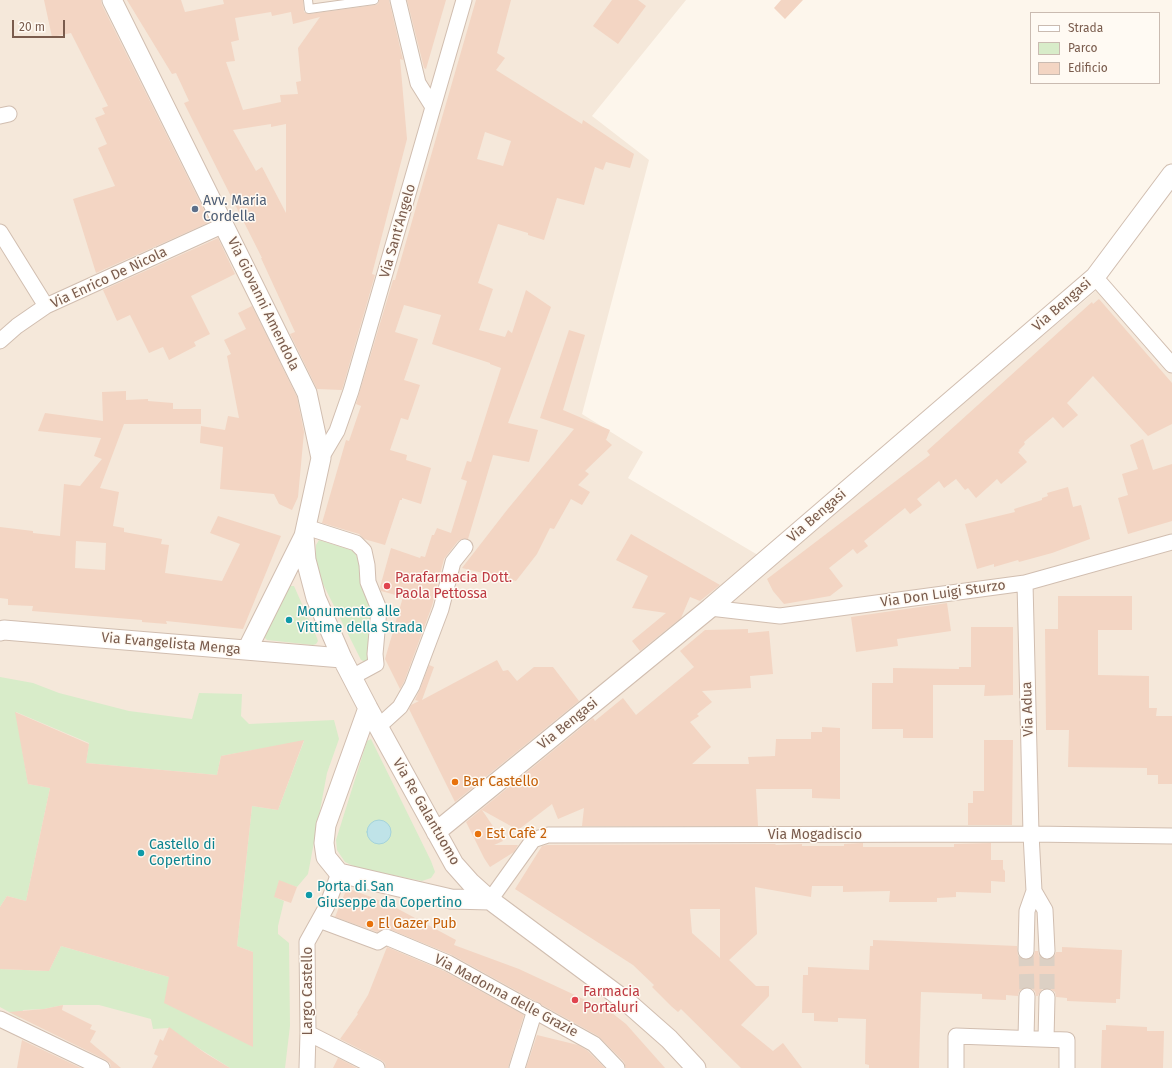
<!DOCTYPE html>
<html>
<head>
<meta charset="utf-8">
<style>
  body { margin:0 }
  #map { position:relative; width:1172px; height:1068px; overflow:hidden; background:#fdf6ec; font-family:"Fira Sans",sans-serif }
  canvas { display:block }
  .legend { position:absolute; left:1030px; top:12px; width:130px; height:72px; box-sizing:border-box; background:#fffaf3; border:1px solid #cabbb1; margin:0; padding:5px 7px; list-style:none; font-size:12px; color:#7a5c4d }
  .legend li { display:flex; align-items:center; gap:8px; height:20px }
  .legend b { width:20px; border:1px solid #cabbb1 }
  .scale { position:absolute; left:12px; top:20px; width:53px; height:18px; box-sizing:border-box; border:2px solid #7a5c4d; border-top:0; padding-left:5px; font-size:12px; line-height:14px; white-space:nowrap; color:#7a5c4d; -webkit-text-stroke:3px #fffaf3; paint-order:stroke }
</style>
</head>
<body>
<div id="map">
<canvas width="1172" height="1068"></canvas>
<ul class="legend">
<li><b style="height:5px;background:#fff"></b>Strada</li>
<li><b style="height:11px;background:#d8ecc9"></b>Parco</li>
<li><b style="height:11px;background:#f3d5c3"></b>Edificio</li>
</ul>
<div class="scale">20 m</div>
</div>
<script>
const context = document.querySelector('canvas').getContext('2d');
context.lineJoin = 'round';
function paint(path, color) { context.fillStyle = color; context.fill(path, 'evenodd'); }
const poly = rows => new Path2D(rows.map(r => 'M' + r).join(''));
function trace(path, color, width, dash) { context.strokeStyle = color; context.lineWidth = width; context.lineCap = dash ? 'butt' : 'round'; context.setLineDash(dash || []); context.stroke(path); }
function drawText(font, color, halo, rows, align = 'center') {
  context.font = font + ' "Fira Sans",sans-serif'; context.lineWidth = 3; context.setLineDash([]); context.textBaseline = 'middle'; context.strokeStyle = halo; context.fillStyle = color; for (const [text, x, y, turn = 0] of rows) {
    context.save(); context.translate(x, y); context.rotate((+turn || 0) * Math.PI / 180); context.textAlign = isNaN(turn) ? turn : align; if (halo) context.strokeText(text, 0, 0); context.fillText(text, 0, 0); context.restore();
  }
}
paint(poly([
  [0,0,686,0,592,116,649,160,582,414,643,452,628,478,773,564,1098,289,1172,374,1172,1068,0,1068]
]), '#f5e8da');
paint(poly([
  [319,540,354,551,357,557,372,615,375,654,366,662,361,660,319,576,316,567,316,545],
  [287,586,294,586,317,638,318,641,316,644,313,645,267,640,265,638,265,634],
  [0,677,33,683,59,693,129,711,192,719,199,693,242,694,241,716,249,724,334,720,339,739,327,773,308,874,297,887,279,881,275,897,284,901,278,926,278,934,289,943,290,1026,285,1068,230,1068,181,1037,169,1028,153,1029,151,1019,99,1005,63,1005,44,1009,23,1010,20,1018,0,1007,0,969,49,971,61,946,169,977,253,1046,253,952,237,946,252,806,278,810,304,741,221,756,217,775,86,763,89,743,16,712,28,784,50,788,26,901,7,896,0,907],
  [371,739,431,861,435,872,431,878,422,881,358,868,345,862,337,850,336,840,367,741]
]), '#d8ecc9');
const water = poly([
  '367 832a12 12 0 1 1 24 0a12 12 0 1 1-24 0Z'
]);
paint(water, '#bfe3e8');
trace(water, '#a5d3da', 1);
paint(poly([
  [44,0,101,0,102,5,210,222,96,273,73,199,115,186,98,148,107,144,95,118,105,114,102,108,108,106,71,33,52,37],
  [127,0,181,0,185,12,224,4,223,0,303,0,304,12,309,14,375,5,378,4,379,0,389,0,403,60,400,59,407,139,372,274,375,275,342,390,317,389,290,334,295,332,261,258,262,258,184,103,189,101,176,73,172,74],
  [271,12,272,16,291,12,293,24,320,17,298,48,301,81,296,82,298,94,280,95,281,102,243,110,226,62,235,61,231,42,239,40,235,18],
  [271,124,271,127,286,124,286,213,262,167,256,171,233,130],
  [407,0,446,0,426,69,424,68],
  [476,0,511,0,497,53,505,58,496,70,582,124,583,120,634,154,630,168,606,162,603,170,595,167,584,205,557,198,544,240,528,235,528,233,498,224,478,283,493,289,479,330,505,337,508,330,512,333,526,290,551,307,508,423,538,430,529,462,493,455,468,539,462,539,458,541,444,559,432,606,404,682,400,689,385,659,403,597,381,591,380,587,391,548,420,558,421,556,425,557,432,535,434,535,437,528,451,533,467,481,461,479,467,461,471,462,501,368,490,364,490,363,432,344,441,315,404,305,395,332,418,339,404,380,420,385,408,420,401,418,390,450,407,455,406,460,431,468,421,504,402,498,402,500,400,500,385,545,364,539,359,534,322,523,346,440,349,441,361,406,356,404,393,280,395,280],
  [485,132,511,141,503,166,477,159],
  [612,0,638,0,646,6,618,44,593,26],
  [781,0,803,0,785,19,774,8],
  [218,238,235,274,191,296,210,334,194,342,196,346,169,360,163,347,149,353,130,315,117,321,103,290],
  [1099,299,1172,383,1172,424,1148,436,1093,376,1067,403,1078,415,1063,428,1053,417,1024,442,1025,444,1019,450,1020,451,1018,452,1027,462,1001,484,997,479,976,498,968,488,965,490,956,479,944,488,939,481,917,499,922,505,910,514,905,508,864,541,868,546,857,554,853,549,829,568,843,586,830,596,784,604,773,591,767,579,930,455,927,451,1092,302,1093,304],
  [252,306,297,397,304,432,298,497,292,510,279,504,274,494,220,489,223,447,200,443,201,426,225,430,228,416,239,418,227,356,231,354,224,340,246,329,238,313],
  [569,330,585,335,563,410,610,430,606,440,605,439,612,445,585,471,589,474,578,485,590,492,582,505,571,499,554,529,550,528,537,554,516,581,462,568,507,510,574,429,540,418],
  [126,391,126,400,148,399,148,401,173,403,173,409,201,409,201,424,124,424,100,488,119,492,113,526,124,528,124,532,162,539,161,544,169,545,165,573,222,581,240,544,210,533,218,516,281,536,243,629,166,621,167,624,142,622,142,620,32,611,33,606,8,605,8,599,0,598,0,527,33,531,33,533,60,536,64,484,80,486,102,459,94,456,101,438,38,431,45,413,103,421,102,392],
  [76,541,106,543,105,570,75,568],
  [1143,439,1153,470,1172,464,1172,521,1128,534,1118,498,1128,495,1122,474,1138,469,1130,445],
  [1068,487,1073,507,1081,505,1090,539,1052,553,1019,562,1018,560,994,567,994,564,977,569,965,524,1015,512,1014,509,1042,500,1042,498,1048,496,1047,493],
  [631,534,720,585,700,601,690,597,681,618,640,651,632,641,666,613,632,608,648,576,616,560],
  [1058,596,1132,596,1132,630,1098,630,1098,675,1149,676,1149,708,1157,708,1156,716,1172,716,1172,784,1158,784,1158,775,1147,775,1147,768,1068,767,1069,730,1046,730,1045,629,1058,629],
  [947,603,951,631,897,639,898,646,856,652,851,617],
  [971,627,1013,627,1013,695,984,696,985,685,933,685,933,738,903,738,903,729,872,729,872,683,893,683,893,668,959,669,959,667,971,667],
  [748,629,748,633,769,631,773,674,750,676,751,688,702,691,712,702,697,714,699,716,690,722,711,747,692,764,749,764,748,757,775,756,776,739,811,739,811,732,822,732,822,727,840,728,840,799,812,798,812,789,756,789,758,826,582,826,584,808,558,819,552,804,518,830,482,810,503,841,494,845,518,845,514,852,490,867,484,858,466,822,593,718,595,721,623,698,636,715,694,667,680,651,705,630],
  [497,660,503,671,508,670,517,681,534,667,553,667,579,701,455,802,409,709,411,705,419,701,415,700,420,689,429,665,434,667,422,700],
  [15,712,89,744,86,763,217,775,221,756,304,740,278,810,252,806,237,946,253,952,253,1047,164,1003,169,977,61,946,49,971,0,969,0,907,7,896,26,901,50,788,28,784],
  [984,740,1013,740,1012,825,968,825,968,803,973,803,973,791,984,791],
  [863,843,863,847,954,847,954,844,991,843,991,860,1003,860,1003,869,1005,871,1005,882,991,881,991,893,956,892,956,897,937,898,937,902,889,902,890,891,843,892,843,886,812,886,811,897,755,887,757,934,729,960,756,986,769,986,769,996,741,1025,773,1051,783,1043,802,1068,741,1068,681,1009,678,1012,671,1006,652,987,654,985,633,965,515,889,542,846,547,845,775,844,776,845,802,844,802,846,844,846,844,844],
  [690,909,720,909,720,958,692,933],
  [279,880,297,887,291,903,274,897],
  [347,888,387,903,456,940,454,945,519,969,577,996,612,1013,626,1024,665,1068,626,1068,624,1062,598,1036,452,955,389,929,385,928,377,932,335,917],
  [873,940,1017,946,1018,956,1022,959,1025,960,1031,959,1034,955,1035,951,1038,951,1039,956,1043,959,1047,960,1052,959,1055,955,1056,952,1062,952,1062,947,1122,950,1120,999,1116,999,1116,1003,1067,1001,1067,998,1056,997,1055,992,1052,990,1048,988,1042,989,1040,992,1038,996,1036,996,1035,991,1032,989,1028,987,1022,988,1019,992,1018,996,1006,995,1006,1000,982,999,982,994,921,992,919,1068,869,1068,869,1065,865,1064,866,1019,838,1018,838,1022,814,1021,814,1013,802,1013,803,975,808,975,808,967,869,970,870,946,873,946],
  [387,947,444,971,524,1015,508,1068,386,1068,385,1063,381,1060,340,1039,358,1014,357,1013,368,995],
  [63,1005,62,1010,92,1025,90,1029,96,1031,90,1042,121,1068,111,1068,110,1063,106,1060,9,1012,44,1009],
  [1106,1025,1147,1027,1147,1031,1164,1031,1163,1068,1101,1068,1102,1030,1106,1030],
  [169,1027,205,1053,230,1068,152,1068,158,1056,154,1054,160,1039,163,1041],
  [537,1035,578,1045,588,1051,605,1068,526,1068],
  [22,1040,81,1068,17,1068],
  [338,1058,357,1068,333,1068]
]), '#f3d5c3');
trace(poly([
  [1026,951,1027,996],
  [1047,951,1047,997]
]), '#dcd0c4', 15, [15, 8]);
const service = poly([
  [308,0,309,9,374,0]
]);
const minor = poly([
  [398,0,418,83,433,107],
  [0,116,9,114],
  [0,232,46,306],
  [1095,277,1172,365],
  [0,341,17,326,46,306,224,225],
  [321,458,337,431,351,391,464,0],
  [306,527,356,543,364,551,367,565,368,582,379,609,375,654,376,664,352,677],
  [1025,583,1031,834,1034,891,1027,911,1026,951],
  [710,608,780,616,1025,583,1172,542],
  [378,727,400,707,412,686,441,609,453,562,465,547],
  [1034,891,1045,910,1047,951],
  [490,900,533,840,548,835,1031,834,1172,836],
  [319,920,378,942,386,937,448,963,594,1044,617,1068],
  [0,1019,102,1068],
  [308,1033,377,1068],
  [1026,1038,1027,996],
  [1046,1039,1047,997],
  [307,1068,308,1033,307,942,327,906,339,873],
  [517,1068,535,1010],
  [956,1068,956,1036,1067,1040,1067,1068]
]);
const tertiary = poly([
  [112,0,307,393,321,458,304,536,247,650],
  [304,536,306,560,316,598,342,658,368,708,454,864,470,882,490,900,627,1002,669,1039,696,1068],
  [0,631,4,630,342,658],
  [368,708,326,825,324,843,326,857,339,873,451,899,490,900],
  [436,832,710,608,1095,277,1172,174]
]);
trace(service, '#d1beb0', 10);
trace(minor, '#d1beb0', 17);
trace(tertiary, '#d1beb0', 21);
trace(service, '#fff', 8);
trace(minor, '#fff', 15);
trace(tertiary, '#fff', 19);
for (const [x, y, r, color] of [
  [195,209,4,"#5c6f8a"],
  [387,586,4,"#e0444e"],
  [289,620,4,"#0f9aa8"],
  [455,782,4,"#e8710a"],
  [478,834,4,"#e8710a"],
  [141,853,4,"#0f9aa8"],
  [309,895,4,"#0f9aa8"],
  [370,924,4,"#e8710a"],
  [575,1000,4,"#e0444e"]
]) { const dot = new Path2D(); dot.arc(x, y, r, 0, 2 * Math.PI); context.fillStyle = color; context.fill(dot); trace(dot, '#fffaf3', 1.5); }
drawText('14px', '#4e5e75', '#fffaf3', [
  ["Avv. Maria",203,201],
  ["Cordella",203,217]
], 'left');
drawText('14px', '#7a5c4d', '#fffaf3', [
  ["Via Sant'Angelo",398,231,-74],
  ["Via Enrico De Nicola",109,278,-25],
  ["Via Giovanni Amendola",263,304,64],
  ["Via Bengasi",1062,305,-41],
  ["Via Bengasi",817,516,-41],
  ["Via Don Luigi Sturzo",943,594,-8],
  ["Via Evangelista Menga",171,644,5],
  ["Via Adua",1028,709,-92],
  ["Via Bengasi",568,724,-39],
  ["Via Re Galantuomo",426,812,60],
  ["Via Mogadiscio",815,835],
  ["Largo Castello",308,991,-90],
  ["Via Madonna delle Grazie",506,996,28]
]);
drawText('14px', '#be3a42', '#fffaf3', [
  ["Parafarmacia Dott.",395,578],
  ["Paola Pettossa",395,594],
  ["Farmacia",583,992],
  ["Portaluri",583,1008]
], 'left');
drawText('14px', '#0d838f', '#fffaf3', [
  ["Monumento alle",297,612],
  ["Vittime della Strada",297,628],
  ["Castello di",149,845],
  ["Copertino",149,861],
  ["Porta di San",317,887],
  ["Giuseppe da Copertino",317,903]
], 'left');
drawText('14px', '#c56008', '#fffaf3', [
  ["Bar Castello",463,782],
  ["Est Cafè 2",486,834],
  ["El Gazer Pub",378,924]
], 'left');
</script>
</body>
</html>
